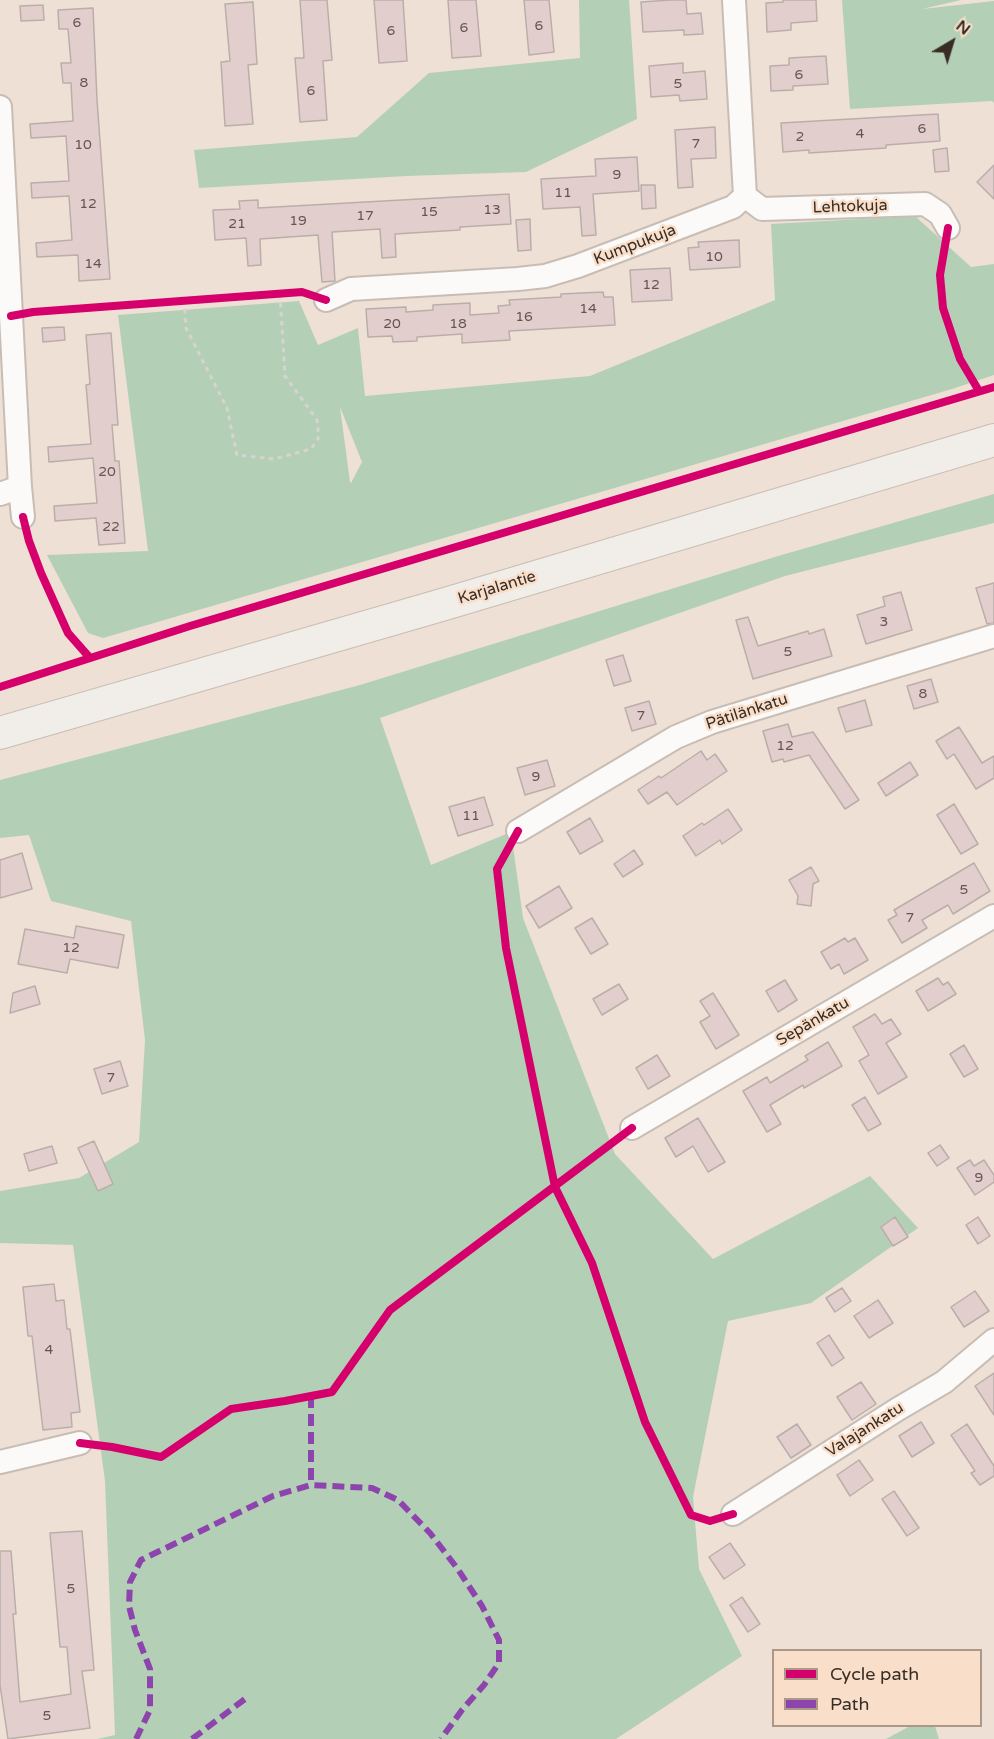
<!DOCTYPE html>
<html>
<head>
<meta charset="utf-8">
<style>
  body { margin:0 }
  #map { position:relative; width:994px; height:1739px; overflow:hidden; background:#eee0d4; font-family:"Varela Round",sans-serif }
  canvas { display:block }
  .legend { position:absolute; left:772px; top:1649px; width:210px; height:78px; box-sizing:border-box; background:#f9dfca; border:2px solid #ab9888; margin:0; padding:8px 10px; list-style:none; font-size:18px; color:#372d25 }
  .legend li { display:flex; align-items:center; gap:12px; height:30px }
  .legend b { width:30px; border:2px solid #ab9888 }
  .north { position:absolute; left:922px; top:12px; width:60px; height:60px; -webkit-text-stroke:4px #f9dfca; paint-order:stroke; rotate:38deg; font-size:16px; font-weight:700; line-height:24px; text-align:center; color:#372d25 }
  .north::after { content:''; display:block; margin:auto; width:21px; height:27px; background:#372d25; clip-path:polygon(50% 0,100% 100%,50% 72%,0 100%) }
</style>
</head>
<body>
<div id="map">
<canvas width="994" height="1739"></canvas>
<ul class="legend">
<li><b style="height:8px;background:#d6006c"></b>Cycle path</li>
<li><b style="height:8px;background:#8e44ad"></b>Path</li>
</ul>
<div class="north">N</div>
</div>
<script>
const context = document.querySelector('canvas').getContext('2d');
context.lineJoin = 'round';
function paint(path, color) { context.fillStyle = color; context.fill(path, 'evenodd'); }
const poly = rows => new Path2D(rows.map(r => 'M' + r).join(''));
function trace(path, color, width, dash) { context.strokeStyle = color; context.lineWidth = width; context.lineCap = dash ? 'butt' : 'round'; context.setLineDash(dash || []); context.stroke(path); }
function drawText(font, color, halo, rows, align = 'center') {
  context.font = font + ' "Varela Round",sans-serif'; context.lineWidth = 5; context.setLineDash([]); context.textBaseline = 'middle'; context.strokeStyle = halo; context.fillStyle = color; for (const [text, x, y, turn = 0] of rows) {
    context.save(); context.translate(x, y); context.rotate((+turn || 0) * Math.PI / 180); context.textAlign = isNaN(turn) ? turn : align; if (halo) context.strokeText(text, 0, 0); context.fillText(text, 0, 0); context.restore();
  }
}
paint(poly([
  [579,0,629,0,637,119,526,172,407,176,199,188,194,150,357,137,429,73,580,58],
  [842,0,961,0,922,9,994,1,994,103,992,101,850,109],
  [915,216,971,267,994,264,994,375,952,389,103,638,88,633,47,555,148,551,118,315,299,301,318,345,358,328,365,396,590,376,775,300,771,224],
  [340,407,362,462,351,483,350,482],
  [994,494,994,523,785,576,380,718,431,865,511,832,523,918,615,1154,713,1259,870,1176,918,1228,811,1303,728,1321,693,1497,699,1569,742,1656,616,1739,97,1739,115,1735,105,1481,73,1245,0,1243,0,1191,79,1178,139,1142,145,1040,131,921,51,901,29,835,0,838,0,780,360,685,778,556],
  [910,1726,935,1726,939,1739,886,1739]
]), '#b3d0b7');
const building = poly([
  [300,0,327,0,332,60,323,61,327,120,300,122,295,58,304,58,300,0],
  [374,0,403,0,407,61,379,63,374,0],
  [448,0,476,0,481,56,452,58,448,0],
  [524,0,549,0,554,52,529,55,524,0],
  [671,0,686,0,687,14,701,13,703,34,684,35,684,30,643,32,641,2,671,0],
  [783,0,816,0,817,21,791,23,791,30,767,32,766,3,783,2,783,0],
  [253,2,257,64,248,65,253,124,225,126,221,62,230,61,225,4,253,2],
  [43,5,44,20,21,21,20,6,43,5],
  [93,8,97,100,110,279,79,281,78,255,37,257,36,243,72,240,69,196,32,198,31,183,69,181,66,136,31,138,30,124,73,121,71,83,63,83,61,63,71,63,68,29,59,29,58,10,93,8],
  [826,56,828,84,793,86,793,90,771,91,770,66,789,65,789,58,826,56],
  [683,63,683,73,705,71,707,99,680,101,679,95,651,97,649,66,683,63],
  [938,114,940,141,886,145,886,148,809,153,809,150,783,152,781,123,938,114],
  [715,127,716,158,691,159,693,187,678,188,675,130,715,127],
  [947,148,949,171,935,172,933,150,947,148],
  [637,157,639,191,593,194,596,235,582,236,580,207,543,209,541,179,596,176,595,159,637,157],
  [994,165,994,199,977,182,994,165],
  [641,185,655,185,656,208,642,209,641,185],
  [509,194,511,224,460,227,460,230,395,234,396,257,382,258,380,229,332,232,335,281,322,282,318,235,260,239,261,265,248,266,246,238,215,240,213,210,240,209,239,201,258,200,258,208,509,194],
  [530,219,531,250,518,251,516,220,530,219],
  [739,240,740,267,690,270,688,248,699,247,698,242,739,240],
  [670,268,672,300,632,302,630,270,670,268],
  [603,292,604,297,613,297,615,325,509,331,510,340,462,343,462,334,417,337,417,341,393,342,392,336,368,337,366,309,406,307,406,312,433,310,433,305,470,303,470,315,499,313,498,306,510,305,509,300,561,297,561,294,603,292],
  [64,327,65,340,43,342,42,328,64,327],
  [111,333,118,425,112,425,115,461,119,461,125,543,99,545,96,518,55,521,54,506,97,503,93,458,49,462,48,447,91,444,86,385,90,384,86,335,111,333],
  [994,583,994,623,987,624,976,588,994,583],
  [901,592,912,630,866,644,857,615,885,606,883,597,901,592],
  [748,617,758,646,808,631,809,634,824,629,832,656,753,679,736,620,748,617],
  [623,655,631,681,614,686,606,660,623,655],
  [931,679,938,702,914,709,907,686,931,679],
  [865,700,872,725,846,732,838,708,865,700],
  [649,701,656,724,632,731,625,708,649,701],
  [788,724,792,737,813,732,859,800,845,809,809,755,784,762,783,759,772,762,763,731,788,724],
  [959,727,982,763,994,756,994,778,976,789,954,754,947,759,936,741,959,727],
  [701,751,707,760,715,754,727,771,677,805,667,792,648,804,638,790,659,776,661,778,701,751],
  [547,760,555,786,525,795,517,768,547,760],
  [910,762,918,775,886,796,878,783,910,762],
  [484,797,493,825,458,836,449,807,484,797],
  [954,804,978,844,961,854,937,815,954,804],
  [728,809,742,830,722,844,720,840,696,856,683,836,702,823,704,825,728,809],
  [590,818,603,841,580,854,567,832,590,818],
  [634,850,643,864,623,877,614,864,634,850],
  [22,853,32,889,0,898,0,860,22,853],
  [974,863,990,891,953,914,948,905,922,920,927,928,902,943,888,920,897,915,894,910,974,863],
  [811,867,819,881,813,884,811,906,797,904,798,896,789,880,811,867],
  [559,886,572,908,539,928,526,906,559,886],
  [592,918,608,944,591,954,575,928,592,918],
  [76,926,124,935,118,968,70,959,67,973,18,964,25,929,74,938,76,926],
  [845,938,848,942,855,938,868,960,844,974,839,964,831,969,821,952,845,938],
  [938,978,943,985,948,982,956,994,928,1011,916,991,938,978],
  [785,980,797,1000,778,1012,766,991,785,980],
  [619,984,628,999,602,1015,593,999,619,984],
  [35,986,40,1004,10,1013,13,993,35,986],
  [713,993,739,1035,716,1049,700,1022,710,1016,700,1001,713,993],
  [875,1014,882,1024,891,1019,901,1034,886,1043,907,1077,878,1094,859,1061,869,1055,853,1027,875,1014],
  [828,1042,842,1066,804,1088,803,1085,770,1105,781,1124,767,1132,743,1091,767,1077,770,1083,808,1060,805,1056,828,1042],
  [964,1045,978,1069,964,1077,950,1054,964,1045],
  [657,1055,670,1076,648,1089,636,1068,657,1055],
  [120,1061,128,1086,102,1094,94,1069,120,1061],
  [865,1097,881,1124,868,1131,852,1105,865,1097],
  [698,1118,725,1162,708,1172,693,1146,676,1157,665,1138,698,1118],
  [94,1141,113,1184,98,1191,78,1148,94,1141],
  [940,1145,949,1158,937,1166,928,1153,940,1145],
  [52,1146,57,1163,29,1171,24,1154,52,1146],
  [970,1160,974,1166,984,1160,994,1175,994,1182,975,1195,957,1168,970,1160],
  [895,1217,908,1237,893,1246,881,1227,895,1217],
  [978,1217,990,1236,978,1244,966,1225,978,1217],
  [54,1284,56,1301,64,1300,67,1329,70,1329,80,1412,71,1413,72,1427,43,1430,32,1336,28,1336,23,1287,54,1284],
  [842,1288,851,1301,835,1312,826,1298,842,1288],
  [975,1291,989,1311,964,1327,951,1307,975,1291],
  [878,1300,893,1323,869,1338,854,1316,878,1300],
  [829,1335,844,1358,832,1366,817,1343,829,1335],
  [994,1373,994,1415,975,1386,994,1373],
  [861,1382,876,1404,852,1420,837,1397,861,1382],
  [921,1422,934,1443,912,1457,899,1436,921,1422],
  [797,1424,811,1445,791,1458,777,1437,797,1424],
  [967,1424,994,1466,994,1476,980,1485,971,1473,975,1471,951,1435,967,1424],
  [859,1460,873,1480,850,1496,837,1475,859,1460],
  [894,1491,919,1528,907,1536,882,1499,894,1491],
  [82,1531,94,1670,82,1671,90,1728,8,1739,0,1685,0,1551,11,1551,16,1614,13,1614,20,1702,71,1694,67,1647,60,1647,50,1533,82,1531],
  [730,1543,745,1565,724,1579,709,1557,730,1543],
  [742,1597,760,1624,748,1632,730,1605,742,1597]
]);
paint(building, '#e2cecd');
trace(building, '#baaeab', 1.5);
const street = poly([
  [0,107,20,487,0,494],
  [745,196,762,209,925,204,940,214,948,228],
  [326,300,351,289,518,279,545,276,578,266,733,207,745,196,734,0],
  [20,487,23,517],
  [518,831,676,737,712,722,994,636],
  [632,1128,994,916],
  [0,1462,80,1443],
  [733,1514,898,1409,944,1382,994,1340]
]);
const secondary = poly([
  [0,733,445,604,994,440]
]);
trace(street, '#c8bdb4', 26);
trace(secondary, '#c8bdb4', 34);
trace(poly([
  [184,300,186,328,227,408,237,455,274,459,311,449,318,439,318,429,317,420,312,413,285,376,280,294]
]), '#d8d3d0', 3, [4.5, 4.5]);
trace(street, '#fcfaf9', 22);
trace(secondary, '#f1ede8', 32);
trace(poly([
  [311,1396,311,1485],
  [136,1739,150,1710,150,1669,135,1630,129,1606,130,1582,141,1560,273,1496,311,1485,372,1488,398,1500,430,1533,457,1568,482,1606,499,1640,499,1663,484,1685,462,1710,441,1739],
  [192,1739,245,1699]
]), '#8e44ad', 6, [12, 6]);
trace(poly([
  [948,228,940,275,943,308,960,359,979,391],
  [11,316,33,312,302,292,326,300],
  [23,517,29,541,41,573,68,633,90,658],
  [0,687,190,626,994,387],
  [518,831,497,869,506,948,555,1187,592,1263,645,1422,691,1515,710,1521,733,1514],
  [80,1443,112,1447,161,1457,231,1409,285,1401,332,1392,390,1310,632,1128]
]), '#d6006c', 8);
drawText('14px', '#635650', null, [
  ["6",77,23],
  ["6",539,26],
  ["6",464,28],
  ["6",391,31],
  ["6",799,75],
  ["8",84,83],
  ["5",678,84],
  ["6",311,91],
  ["6",922,129],
  ["4",860,134],
  ["2",800,137],
  ["7",696,144],
  ["10",83,145],
  ["9",617,175],
  ["11",563,193],
  ["12",88,204],
  ["13",492,210],
  ["15",429,212],
  ["17",365,216],
  ["19",298,221],
  ["21",237,224],
  ["10",714,257],
  ["14",93,264],
  ["12",651,285],
  ["14",588,309],
  ["16",524,317],
  ["20",392,324],
  ["18",458,324],
  ["20",107,472],
  ["22",111,527],
  ["3",884,622],
  ["5",788,652],
  ["8",923,694],
  ["7",641,716],
  ["12",785,746],
  ["9",536,777],
  ["11",471,816],
  ["5",964,890],
  ["7",910,918],
  ["12",71,948],
  ["7",111,1078],
  ["9",979,1178],
  ["4",49,1350],
  ["5",71,1589],
  ["5",47,1716]
]);
drawText('16px', '#372d25', '#f9dfca', [
  ["Lehtokuja",850,207,-2],
  ["Kumpukuja",635,245,-21],
  ["Karjalantie",497,588,-17],
  ["Pätilänkatu",747,712,-18],
  ["Sepänkatu",813,1022,-30],
  ["Valajankatu",865,1430,-32]
]);
</script>
</body>
</html>
